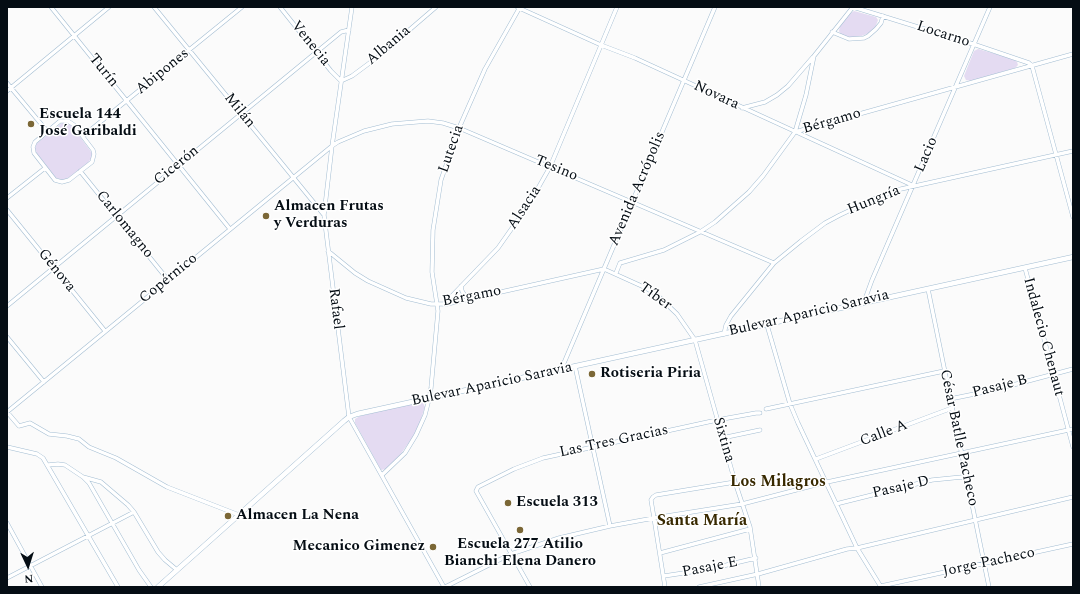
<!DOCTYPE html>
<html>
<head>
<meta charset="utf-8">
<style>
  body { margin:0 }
  #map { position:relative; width:1080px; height:594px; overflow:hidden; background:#fbfbfb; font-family:Spectral,serif }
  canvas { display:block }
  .frame { position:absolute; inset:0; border:8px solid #050d14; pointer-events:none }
  .north { position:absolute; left:8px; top:546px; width:40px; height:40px; -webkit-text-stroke:3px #fff; paint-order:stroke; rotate:176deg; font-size:11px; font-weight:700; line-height:16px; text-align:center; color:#050d14 }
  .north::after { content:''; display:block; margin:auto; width:14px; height:18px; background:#050d14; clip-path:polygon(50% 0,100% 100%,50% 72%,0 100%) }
</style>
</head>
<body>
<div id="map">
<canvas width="1080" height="594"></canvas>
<div class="frame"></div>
<div class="north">N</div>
</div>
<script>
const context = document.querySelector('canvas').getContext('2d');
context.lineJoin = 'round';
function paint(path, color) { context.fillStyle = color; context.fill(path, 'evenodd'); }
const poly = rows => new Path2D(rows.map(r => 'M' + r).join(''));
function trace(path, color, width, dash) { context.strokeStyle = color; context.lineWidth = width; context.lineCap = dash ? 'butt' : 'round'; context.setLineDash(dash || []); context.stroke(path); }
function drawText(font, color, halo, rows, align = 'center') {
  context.font = font + ' Spectral,serif'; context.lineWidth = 3; context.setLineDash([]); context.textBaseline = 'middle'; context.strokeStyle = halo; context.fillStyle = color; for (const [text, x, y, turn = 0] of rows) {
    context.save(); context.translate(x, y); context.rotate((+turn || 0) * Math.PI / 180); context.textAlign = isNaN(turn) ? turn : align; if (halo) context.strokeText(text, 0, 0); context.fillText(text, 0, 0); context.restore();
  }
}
paint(poly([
  [854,11,876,17,878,20,875,28,869,33,859,37,854,38,841,35,839,31,840,26,851,13],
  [978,49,1014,59,1017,62,1018,65,1015,68,971,81,966,80,964,76,974,51],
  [62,123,68,123,72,126,92,153,92,157,88,163,67,179,62,180,56,178,37,154,35,149,36,144],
  [419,402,423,403,425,407,420,422,413,437,397,459,386,469,381,470,355,423,355,419,360,416]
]), '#e4dbf2');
const minor = poly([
  [51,7,230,229],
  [154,7,324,215],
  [280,7,331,71,341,81,352,76,379,56,436,7],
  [352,7,332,146,324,215,349,417,444,587],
  [517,7,601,45,635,58,914,186],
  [853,7,973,44,1029,63,1032,66,1073,217],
  [832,32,849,39,864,38,868,36,876,29,881,23,883,16],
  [7,83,47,131],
  [7,91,109,7],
  [742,108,765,102,777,95,788,86,813,57],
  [60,121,68,121,74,125,93,150,94,154,92,162,69,180,62,182,55,180,34,153,33,147,35,142,60,121],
  [795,132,806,95,814,56,853,7],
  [83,136,242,7],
  [80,171,168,280],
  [7,198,45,168],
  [7,210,105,331],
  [328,251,355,273,368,281,406,298,431,304,447,304,604,269,646,288,657,295,677,314,695,340,735,482,750,527,759,587],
  [1025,268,1073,447],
  [616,273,620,263,664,250,700,232,715,222,749,192,763,176,795,132,1073,54],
  [461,286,462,291,467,299],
  [928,289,989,587],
  [864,302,872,280,990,7],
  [444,304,498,248,529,204,550,167,617,7],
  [7,306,341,32,349,30],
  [767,325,790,404,798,423,857,548,881,587],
  [724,334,726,325,731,316,774,263,801,241,825,223,840,215,876,198,901,189,1073,151],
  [7,337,44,382],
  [575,366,610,526],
  [561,370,715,7],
  [950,399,994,390,1073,369],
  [766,409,944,371],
  [7,412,332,146,338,142,364,131,392,124,428,121,443,123,459,128,774,263],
  [7,412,19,426,30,423,49,434,67,436,79,439,89,447,116,458,167,487,239,515],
  [722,438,760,430],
  [7,447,37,454,43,458,118,587],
  [816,459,952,408],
  [48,465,58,464,65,465,83,477,101,482,128,505,134,512,158,552,165,560,177,570],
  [382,475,405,453,416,435,425,415,429,399,431,388,438,311,432,272,433,230,441,180,459,128,485,69,520,7],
  [83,477,89,483,139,570,151,587],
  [836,504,932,480,962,477,967,478],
  [7,523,42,587],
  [660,553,750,529],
  [664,576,710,569,756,558],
  [7,578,134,512],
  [881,586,1073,544],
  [445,587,511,554,559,538,610,526,654,518,742,504,827,482,1073,429],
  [530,587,476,491,478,487,514,469,543,458,717,420,756,413,760,413],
  [665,587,654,518,651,500,653,497,656,495,735,482],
  [699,587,758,574,847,549,857,548,1073,497]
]);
const tertiary = poly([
  [158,587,344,421,349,417,357,414,1073,257]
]);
trace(minor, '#a3bdd2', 4.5);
trace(tertiary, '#a3bdd2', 5.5);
trace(minor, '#fff', 3.5);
trace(tertiary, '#fff', 4.5);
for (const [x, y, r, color] of [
  [31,124,4,"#7b6736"],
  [266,216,4,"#7b6736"],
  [592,374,4,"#7b6736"],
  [508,503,4,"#7b6736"],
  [228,516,4,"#7b6736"],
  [520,530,4,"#7b6736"],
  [433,547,4,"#7b6736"]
]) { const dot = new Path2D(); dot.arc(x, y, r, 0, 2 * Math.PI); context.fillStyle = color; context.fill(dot); trace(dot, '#fff', 1.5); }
drawText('15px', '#050d14', '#fff', [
  ["Locarno",943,35,18],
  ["Venecia",310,44,51],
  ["Albania",389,46,-40],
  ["Turín",103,71,51],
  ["Abipones",163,72,-39],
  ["Novara",716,96,25],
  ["Milán",239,111,51],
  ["Bérgamo",832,122,-16],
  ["Lutecia",452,149,-71],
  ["Lacio",927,155,-67],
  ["Cicerón",177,166,-39],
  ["Tesino",556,169,23],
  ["Avenida Acrópolis",638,189,-67],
  ["Hungría",874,201,-22],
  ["Alsacia",525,208,-57],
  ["Carlomagno",124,225,51],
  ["Génova",56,271,51],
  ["Copérnico",169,279,-39],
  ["Bérgamo",472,297,-11],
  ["Tíber",655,297,36],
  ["Rafael",335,309,83],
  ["Bulevar Aparicio Saravia",809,314,-13],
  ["Indalecio Chenaut",1043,337,75],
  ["Bulevar Aparicio Saravia",492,385,-12],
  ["Pasaje B",1000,387,-14],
  ["Calle A",884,434,-21],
  ["César Batlle Pacheco",958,438,78],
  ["Sixtina",723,440,74],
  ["Las Tres Gracias",614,442,-12],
  ["Pasaje D",901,488,-13],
  ["Jorge Pacheco",989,563,-12],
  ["Pasaje E",710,568,-11]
]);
drawText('bold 15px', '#050d14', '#fff', [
  ["Escuela 144",39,115],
  ["José Garibaldi",39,132],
  ["Almacen Frutas",274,207],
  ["y Verduras",274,224],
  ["Rotiseria Piria",600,374],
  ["Escuela 313",516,503],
  ["Almacen La Nena",236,516],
  ["Escuela 277 Atilio",520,545,"center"],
  ["Bianchi Elena Danero",520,562,"center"],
  ["Mecanico Gimenez",425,547,"right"]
], 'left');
drawText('bold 16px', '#382900', '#fff', [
  ["Los Milagros",778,483],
  ["Santa María",702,522]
]);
</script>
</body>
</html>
